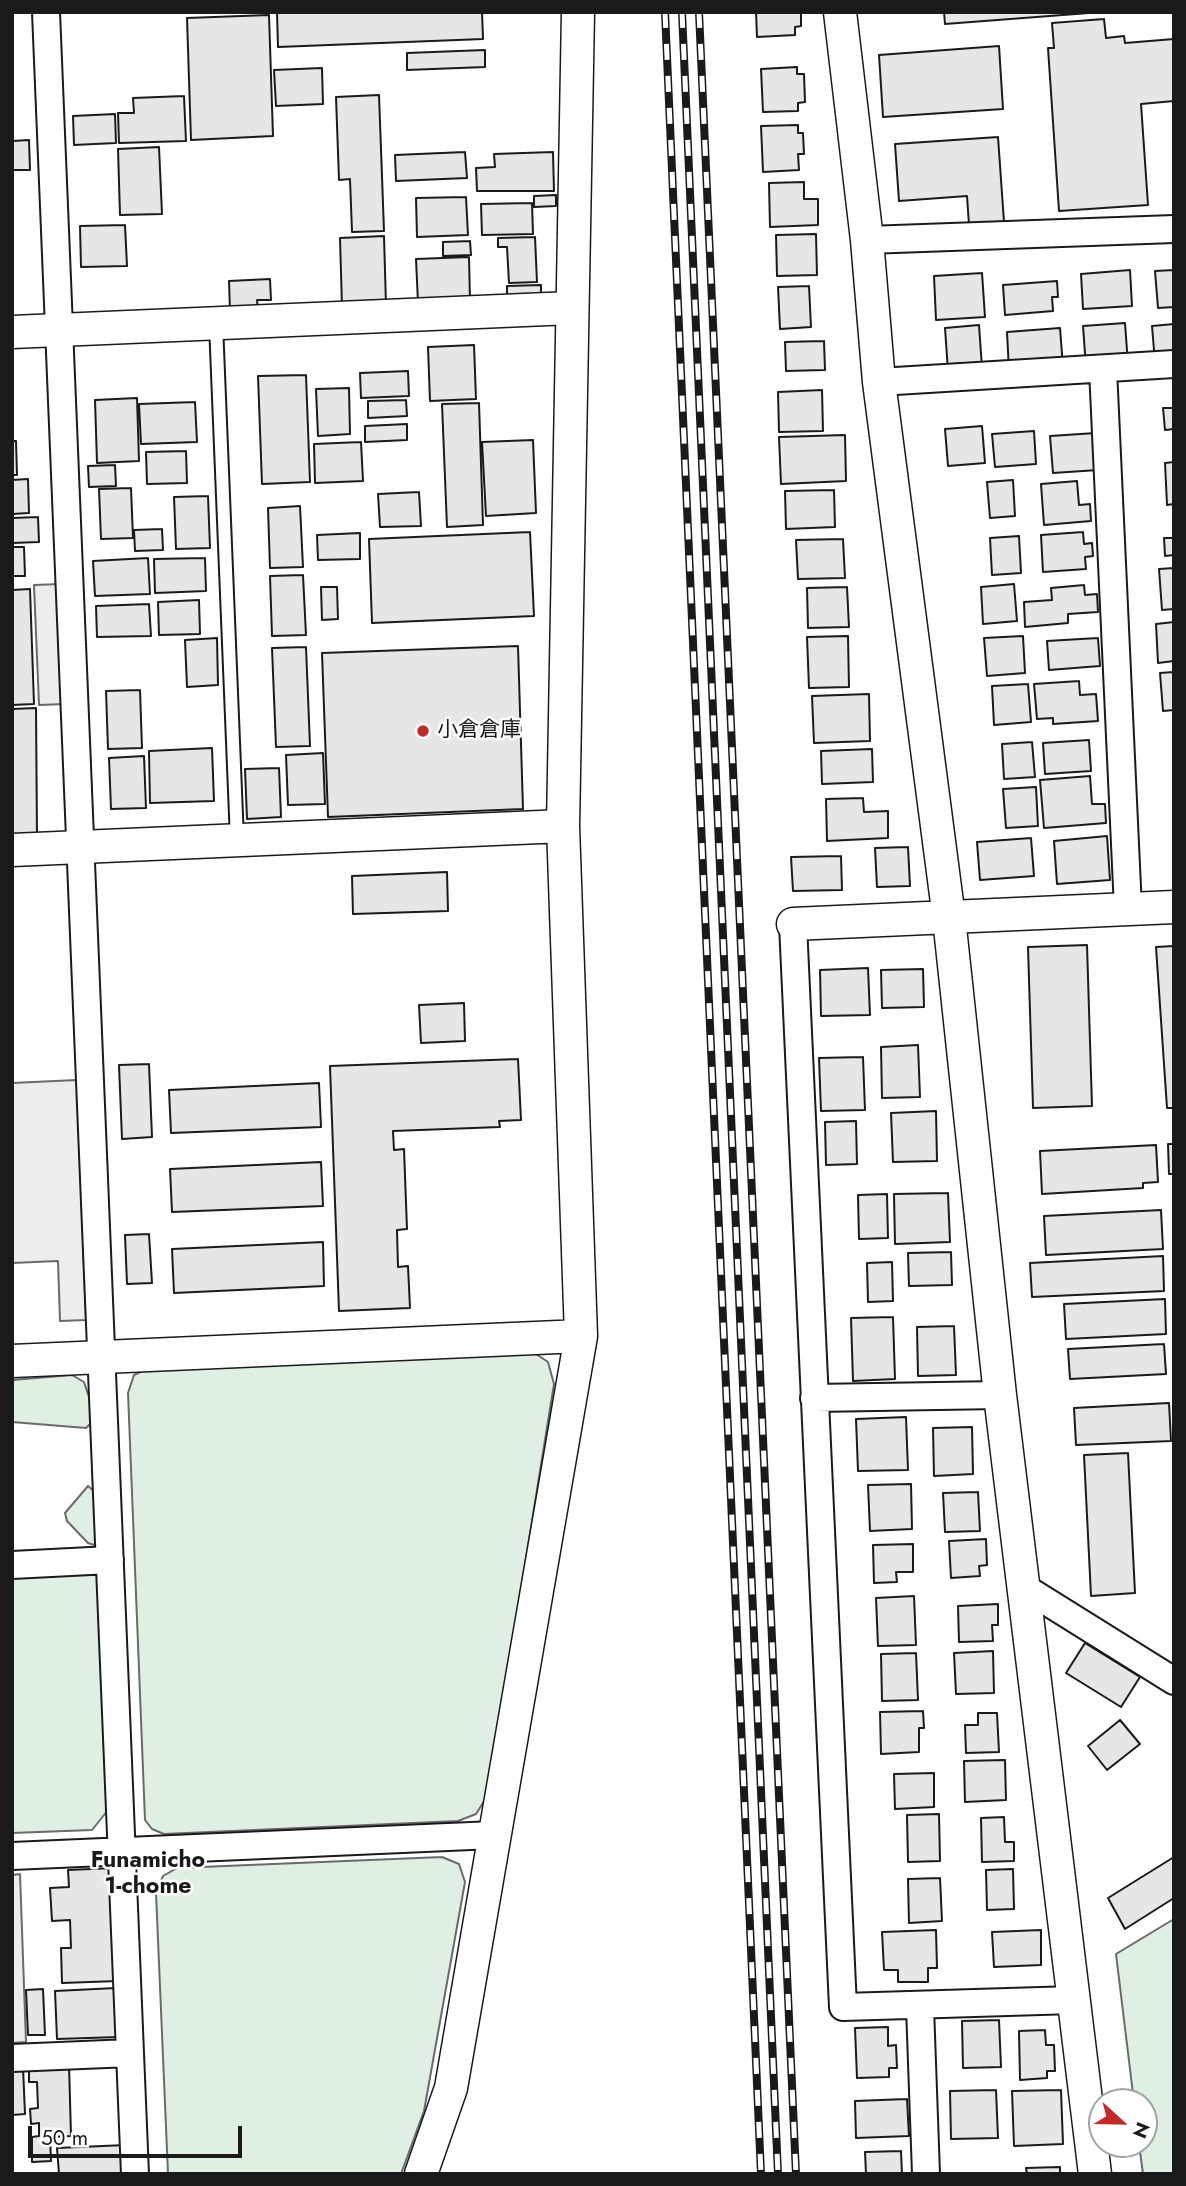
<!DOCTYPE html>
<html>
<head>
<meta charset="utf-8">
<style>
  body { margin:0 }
  #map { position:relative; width:1186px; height:2186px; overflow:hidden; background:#fff; font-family:Jost,sans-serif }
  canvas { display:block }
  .frame { position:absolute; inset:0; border:14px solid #1a1a1a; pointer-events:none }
  .north { position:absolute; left:1088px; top:2088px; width:70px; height:70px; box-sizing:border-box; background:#fff; border:2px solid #a3a3a3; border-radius:50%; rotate:112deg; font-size:19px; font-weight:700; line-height:28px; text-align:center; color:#1a1a1a }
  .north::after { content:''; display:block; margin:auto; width:24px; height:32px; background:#c62828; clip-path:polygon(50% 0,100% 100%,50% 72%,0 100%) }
  .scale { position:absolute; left:28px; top:2126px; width:214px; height:32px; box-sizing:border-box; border:4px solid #1a1a1a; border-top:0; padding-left:9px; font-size:21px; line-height:24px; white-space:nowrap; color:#1a1a1a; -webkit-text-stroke:5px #fff; paint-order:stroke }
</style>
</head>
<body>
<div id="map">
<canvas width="1186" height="2186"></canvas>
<div class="frame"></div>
<div class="north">N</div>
<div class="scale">50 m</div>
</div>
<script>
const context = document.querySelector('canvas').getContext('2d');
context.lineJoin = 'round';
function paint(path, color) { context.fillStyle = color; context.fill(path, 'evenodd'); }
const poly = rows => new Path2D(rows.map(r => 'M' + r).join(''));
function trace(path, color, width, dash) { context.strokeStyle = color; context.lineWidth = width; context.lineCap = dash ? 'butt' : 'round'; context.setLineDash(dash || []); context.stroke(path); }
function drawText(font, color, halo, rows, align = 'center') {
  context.font = font + ' Jost,"Noto Sans JP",sans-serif'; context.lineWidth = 5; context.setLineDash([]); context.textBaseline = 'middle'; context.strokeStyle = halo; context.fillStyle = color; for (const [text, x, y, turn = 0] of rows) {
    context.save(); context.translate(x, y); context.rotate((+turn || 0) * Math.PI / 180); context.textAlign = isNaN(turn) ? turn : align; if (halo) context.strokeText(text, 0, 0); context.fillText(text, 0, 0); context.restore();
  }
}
const green = poly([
  [533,1352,548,1362,554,1384,488,1795,476,1814,458,1821,164,1834,152,1829,145,1820,128,1393,134,1375,147,1369,533,1352],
  [72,1375,84,1382,90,1400,92,1422,86,1428,12,1422,12,1380,72,1375],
  [88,1486,95,1492,100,1536,94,1545,88,1543,67,1521,65,1513,88,1486],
  [99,1574,108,1810,92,1830,12,1833,12,1578,99,1574],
  [442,1857,459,1864,465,1882,424,2111,401,2174,168,2174,156,1893,163,1876,177,1868,442,1857],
  [1174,1919,1174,2174,1143,2174,1139,2144,1144,2144,1144,2102,1134,2102,1116,1954,1174,1919]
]);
paint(green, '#e0efe3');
trace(green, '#6a6a6a', 2);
const parking = poly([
  [60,584,65,704,39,705,34,585,60,584],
  [77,1080,86,1320,60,1321,58,1261,12,1263,12,1083,77,1080],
  [20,1874,26,2042,12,2043,12,1875,20,1874]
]);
paint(parking, '#ededed');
trace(parking, '#6a6a6a', 2);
const building = poly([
  [277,12,482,12,483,39,278,47,277,12],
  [756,12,801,12,801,26,795,27,795,35,757,37,756,12],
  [944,12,1102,12,945,24,944,12],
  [269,15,273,136,191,140,187,18,269,15],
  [1104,19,1106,38,1124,36,1125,43,1174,39,1174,101,1141,104,1148,205,1059,211,1048,48,1054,48,1052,23,1104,19],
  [999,46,1003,109,883,117,879,55,999,46],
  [485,50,485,67,407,70,407,53,485,50],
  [797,67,797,74,804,74,805,102,798,103,798,111,763,112,761,69,797,67],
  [322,68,323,104,276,106,274,70,322,68],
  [379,95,384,231,352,232,350,179,339,180,336,97,379,95],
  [184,96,186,141,119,143,118,113,134,113,133,98,184,96],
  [115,114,116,143,74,145,73,116,115,114],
  [798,125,798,133,803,133,804,154,798,154,799,170,763,172,761,126,798,125],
  [998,137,1004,222,969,225,967,196,899,201,895,144,998,137],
  [29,140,30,170,12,170,12,141,29,140],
  [159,147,162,214,120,215,118,149,159,147],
  [465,152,467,178,396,181,395,155,465,152],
  [553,152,554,191,477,191,476,168,495,167,494,154,553,152],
  [804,182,804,199,818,199,818,225,770,227,769,183,804,182],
  [556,195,556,206,534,207,534,196,556,195],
  [466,197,468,235,417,237,416,198,466,197],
  [532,203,533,234,482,235,481,204,532,203],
  [125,225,127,266,81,267,80,226,125,225],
  [816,234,817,275,777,276,776,235,816,234],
  [384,236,386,305,342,307,340,238,384,236],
  [535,237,537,282,509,283,507,247,498,247,498,238,535,237],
  [470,241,471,255,443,256,443,242,470,241],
  [469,257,470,301,418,303,416,259,469,257],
  [1130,270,1132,306,1083,309,1081,274,1130,270],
  [1174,270,1174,307,1158,308,1155,271,1174,270],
  [982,273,985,317,936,320,934,276,982,273],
  [270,279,271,300,257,300,258,310,230,311,229,281,270,279],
  [1057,281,1058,297,1052,297,1053,311,1005,315,1003,285,1057,281],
  [541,285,541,297,507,298,507,286,541,285],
  [809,286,811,327,780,329,778,287,809,286],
  [1125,323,1128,364,1086,367,1083,326,1125,323],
  [1174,324,1174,361,1155,362,1152,326,1174,324],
  [979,325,982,368,948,371,945,328,979,325],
  [1060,328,1063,367,1009,371,1007,332,1060,328],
  [824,341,825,370,786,371,785,342,824,341],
  [474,345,476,399,430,401,428,347,474,345],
  [408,371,409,396,361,398,360,373,408,371],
  [306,375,310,482,262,484,258,376,306,375],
  [349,388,350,434,318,436,316,389,349,388],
  [822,390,823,431,779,432,778,392,822,390],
  [137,398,139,461,97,463,95,400,137,398],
  [406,400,407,416,368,418,368,401,406,400],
  [195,402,197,442,141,444,139,404,195,402],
  [479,403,483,525,447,527,442,404,479,403],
  [1163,408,1174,408,1174,429,1165,430,1163,408],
  [407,424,407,440,365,442,365,426,407,424],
  [982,426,985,463,948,466,945,429,982,426],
  [1034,431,1036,464,995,467,992,434,1034,431],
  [1096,433,1098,470,1053,473,1050,436,1096,433],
  [845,435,846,481,781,484,779,437,845,435],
  [533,440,536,513,486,516,482,442,533,440],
  [12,441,16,441,17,475,12,475,12,441],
  [361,442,363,481,315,483,314,444,361,442],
  [186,451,187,483,147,484,146,452,186,451],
  [1174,462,1174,504,1167,505,1165,463,1174,462],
  [115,465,116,486,89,487,88,466,115,465],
  [28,479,29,513,12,514,12,480,28,479],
  [1013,480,1015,516,990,518,987,482,1013,480],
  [1077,481,1079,505,1090,504,1091,521,1044,525,1041,484,1077,481],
  [131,488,133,538,101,539,99,489,131,488],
  [834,490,835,527,786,529,785,491,834,490],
  [419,492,421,526,380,527,378,494,419,492],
  [208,496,210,548,176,549,174,497,208,496],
  [300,506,303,567,270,568,268,508,300,506],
  [38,517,39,542,12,543,12,518,38,517],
  [162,529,163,550,135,551,134,530,162,529],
  [530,532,534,616,372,623,369,539,530,532],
  [1083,532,1084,544,1092,543,1093,556,1085,557,1086,569,1043,572,1041,535,1083,532],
  [360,533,360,559,318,560,317,535,360,533],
  [1019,536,1021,573,992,575,990,538,1019,536],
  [1164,538,1174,538,1174,555,1165,556,1164,538],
  [843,539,845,578,798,579,796,540,843,539],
  [12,547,24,547,25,576,12,576,12,547],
  [148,558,150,594,95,596,93,561,148,558],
  [205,558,206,591,155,593,154,559,205,558],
  [1174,568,1174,609,1162,610,1159,569,1174,568],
  [303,575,306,635,272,636,270,576,303,575],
  [1014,584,1017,621,983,624,981,587,1014,584],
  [1084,585,1085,595,1097,594,1098,612,1068,614,1068,623,1025,627,1024,602,1052,600,1051,588,1084,585],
  [321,587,337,587,338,619,322,620,321,587],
  [847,587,849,627,808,628,807,588,847,587],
  [30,589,34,704,12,705,12,590,30,589],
  [199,600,200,634,159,635,158,602,199,600],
  [149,604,151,636,97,637,96,606,149,604],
  [1174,622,1174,661,1158,663,1156,624,1174,622],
  [848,636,849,687,809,688,807,637,848,636],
  [1023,636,1025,673,987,676,984,638,1023,636],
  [217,638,218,685,187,687,185,640,217,638],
  [1098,638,1100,666,1049,670,1047,641,1098,638],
  [518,646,523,809,328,817,322,653,518,646],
  [306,647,310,746,276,747,272,648,306,647],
  [1174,672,1174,710,1163,711,1160,673,1174,672],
  [1079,681,1080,695,1096,694,1098,721,1053,724,1053,718,1037,719,1034,684,1079,681],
  [1028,684,1031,722,994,725,992,686,1028,684],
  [140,690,142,748,108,749,106,691,140,690],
  [869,694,870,741,814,743,812,696,869,694],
  [36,708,37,837,12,838,12,709,36,708],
  [1089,740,1091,771,1045,774,1043,743,1089,740],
  [1032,742,1035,777,1004,779,1002,744,1032,742],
  [212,748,214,801,150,803,149,751,212,748],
  [872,749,873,782,822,784,821,751,872,749],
  [323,753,325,804,288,805,286,755,323,753],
  [144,756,146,808,111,809,109,758,144,756],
  [279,768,281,817,247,819,245,769,279,768],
  [1090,776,1092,804,1105,804,1106,823,1044,828,1040,780,1090,776],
  [1036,787,1038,826,1006,828,1003,789,1036,787],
  [863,798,864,812,888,811,888,838,827,841,826,799,863,798],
  [1107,836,1110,880,1057,884,1054,841,1107,836],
  [1031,838,1034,876,980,880,977,842,1031,838],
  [908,847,910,886,877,887,875,848,908,847],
  [841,856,842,890,793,891,791,857,841,856],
  [447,872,448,911,353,914,352,876,447,872],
  [1087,945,1092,1106,1033,1108,1028,947,1087,945],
  [1174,946,1174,1108,1167,1108,1156,947,1174,946],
  [868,968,870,1015,821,1016,820,970,868,968],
  [923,969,924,1007,882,1008,881,970,923,969],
  [464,1003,465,1041,421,1043,419,1005,464,1003],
  [918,1045,920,1097,882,1098,881,1047,918,1045],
  [863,1057,865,1110,821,1111,819,1058,863,1057],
  [518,1059,521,1120,499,1121,500,1127,393,1131,394,1150,404,1149,407,1229,397,1230,398,1267,408,1266,410,1308,339,1311,330,1066,518,1059],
  [149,1064,152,1137,122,1139,119,1065,149,1064],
  [319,1083,321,1127,171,1133,169,1090,319,1083],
  [936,1111,937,1161,893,1162,891,1113,936,1111],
  [856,1121,857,1164,826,1165,825,1122,856,1121],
  [1168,1144,1174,1144,1174,1174,1169,1174,1168,1144],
  [1156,1145,1158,1182,1143,1183,1143,1188,1042,1194,1040,1151,1156,1145],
  [321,1162,323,1206,172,1212,170,1169,321,1162],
  [948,1193,950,1242,895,1244,894,1194,948,1193],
  [887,1194,888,1238,859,1239,858,1195,887,1194],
  [1161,1210,1163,1249,1046,1255,1044,1216,1161,1210],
  [149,1234,152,1283,127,1284,125,1235,149,1234],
  [323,1242,324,1286,174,1293,172,1249,323,1242],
  [951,1252,952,1285,909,1286,908,1253,951,1252],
  [1163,1256,1164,1291,1032,1297,1030,1263,1163,1256],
  [892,1262,893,1301,868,1302,867,1263,892,1262],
  [1165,1299,1166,1334,1066,1339,1064,1304,1165,1299],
  [893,1317,895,1379,853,1381,851,1318,893,1317],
  [954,1326,956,1375,918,1376,917,1327,954,1326],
  [1164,1344,1166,1374,1070,1379,1068,1349,1164,1344],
  [1169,1403,1171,1441,1076,1445,1074,1408,1169,1403],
  [906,1417,908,1470,858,1471,856,1419,906,1417],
  [972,1427,973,1474,934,1476,933,1428,972,1427],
  [1128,1453,1135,1593,1091,1596,1084,1455,1128,1453],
  [911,1484,912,1529,870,1531,868,1485,911,1484],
  [978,1492,980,1531,945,1532,943,1493,978,1492],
  [986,1539,987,1565,979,1566,980,1576,951,1578,949,1541,986,1539],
  [913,1544,913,1572,896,1572,897,1582,874,1583,873,1545,913,1544],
  [914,1596,916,1645,878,1646,876,1598,914,1596],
  [998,1604,998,1625,992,1625,993,1641,959,1642,958,1606,998,1604],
  [1085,1643,1140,1677,1121,1707,1066,1673,1085,1643],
  [993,1651,994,1693,956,1694,954,1653,993,1651],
  [916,1653,918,1700,882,1701,881,1654,916,1653],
  [923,1711,924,1728,919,1728,919,1752,881,1754,880,1712,923,1711],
  [978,1713,997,1713,999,1752,966,1753,965,1725,978,1725,978,1713],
  [1120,1720,1140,1744,1107,1770,1088,1746,1120,1720],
  [1005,1760,1006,1800,965,1802,964,1761,1005,1760],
  [934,1773,934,1807,895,1809,894,1774,934,1773],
  [939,1814,940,1861,908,1862,907,1815,939,1814],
  [1004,1817,1005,1842,1014,1842,1014,1861,982,1862,981,1818,1004,1817],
  [1174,1857,1174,1898,1125,1929,1108,1898,1174,1857],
  [114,1868,118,1981,62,1983,61,1948,71,1948,70,1920,52,1921,50,1888,69,1887,68,1870,114,1868],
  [1013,1869,1014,1909,987,1910,986,1870,1013,1869],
  [940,1878,942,1921,909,1923,908,1879,940,1878],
  [936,1930,937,1968,928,1968,928,1982,898,1982,898,1970,884,1970,882,1932,936,1930],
  [1041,1930,1041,1965,994,1967,992,1932,1041,1930],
  [116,1988,119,2037,57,2039,55,1991,116,1988],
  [43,1989,45,2035,28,2035,26,1990,43,1989],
  [999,2020,1001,2067,963,2068,962,2021,999,2020],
  [888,2027,888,2046,896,2045,897,2068,889,2068,889,2077,857,2078,855,2028,888,2027],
  [1045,2030,1046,2045,1054,2045,1055,2071,1047,2071,1047,2078,1020,2080,1019,2031,1045,2030],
  [69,2064,71,2136,50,2137,51,2161,32,2162,32,2137,39,2136,39,2123,31,2124,30,2109,38,2108,37,2082,29,2082,29,2066,69,2064],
  [23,2067,25,2114,12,2115,12,2068,23,2067],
  [996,2090,998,2138,951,2139,950,2091,996,2090],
  [1061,2090,1063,2144,1014,2146,1012,2091,1061,2090],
  [907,2099,909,2136,856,2138,855,2101,907,2099],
  [126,2145,127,2174,59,2174,57,2148,126,2145],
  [901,2151,902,2174,866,2174,865,2152,901,2151],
  [1060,2167,1060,2174,1027,2174,1026,2168,1060,2167]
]);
paint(building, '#e6e6e6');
trace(building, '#1a1a1a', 2);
const service = poly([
  [216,324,237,840]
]);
const minor = poly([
  [46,12,135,2174],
  [867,240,1174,229],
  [1103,369,1128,909],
  [879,382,1174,364],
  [793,924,843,2007,1074,2000],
  [814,1398,1000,1395],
  [12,1565,110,1560],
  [1025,1588,1174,1681],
  [12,1856,494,1835],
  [920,2007,926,2174],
  [12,2058,130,2053]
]);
const tertiary = poly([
  [840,12,867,240,879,382,949,918,1000,1395,1095,2174],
  [12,332,571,308],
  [12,850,563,826],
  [793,924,1174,907],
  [12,1361,581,1336],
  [421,2174,451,2088,581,1336,563,826,578,12]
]);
trace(service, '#1a1a1a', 16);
trace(minor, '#1a1a1a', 30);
trace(tertiary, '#1a1a1a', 35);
trace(service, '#fff', 12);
trace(minor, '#fff', 26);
trace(tertiary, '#fff', 32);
const rail = poly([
  [665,12,761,2174],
  [682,12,778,2174],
  [699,12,796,2174]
]);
trace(rail, '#1a1a1a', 8);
trace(rail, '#fff', 5, [16]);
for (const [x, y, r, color] of [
  [423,731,7,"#c62828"]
]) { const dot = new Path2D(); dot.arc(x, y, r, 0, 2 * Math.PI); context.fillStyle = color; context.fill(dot); trace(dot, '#fff', 2.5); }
drawText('21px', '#1a1a1a', '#fff', [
  ["小倉倉庫",437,731]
], 'left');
drawText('bold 23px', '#1a1a1a', '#fff', [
  ["Funamicho",148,1861],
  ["1-chome",148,1887]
]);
</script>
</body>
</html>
